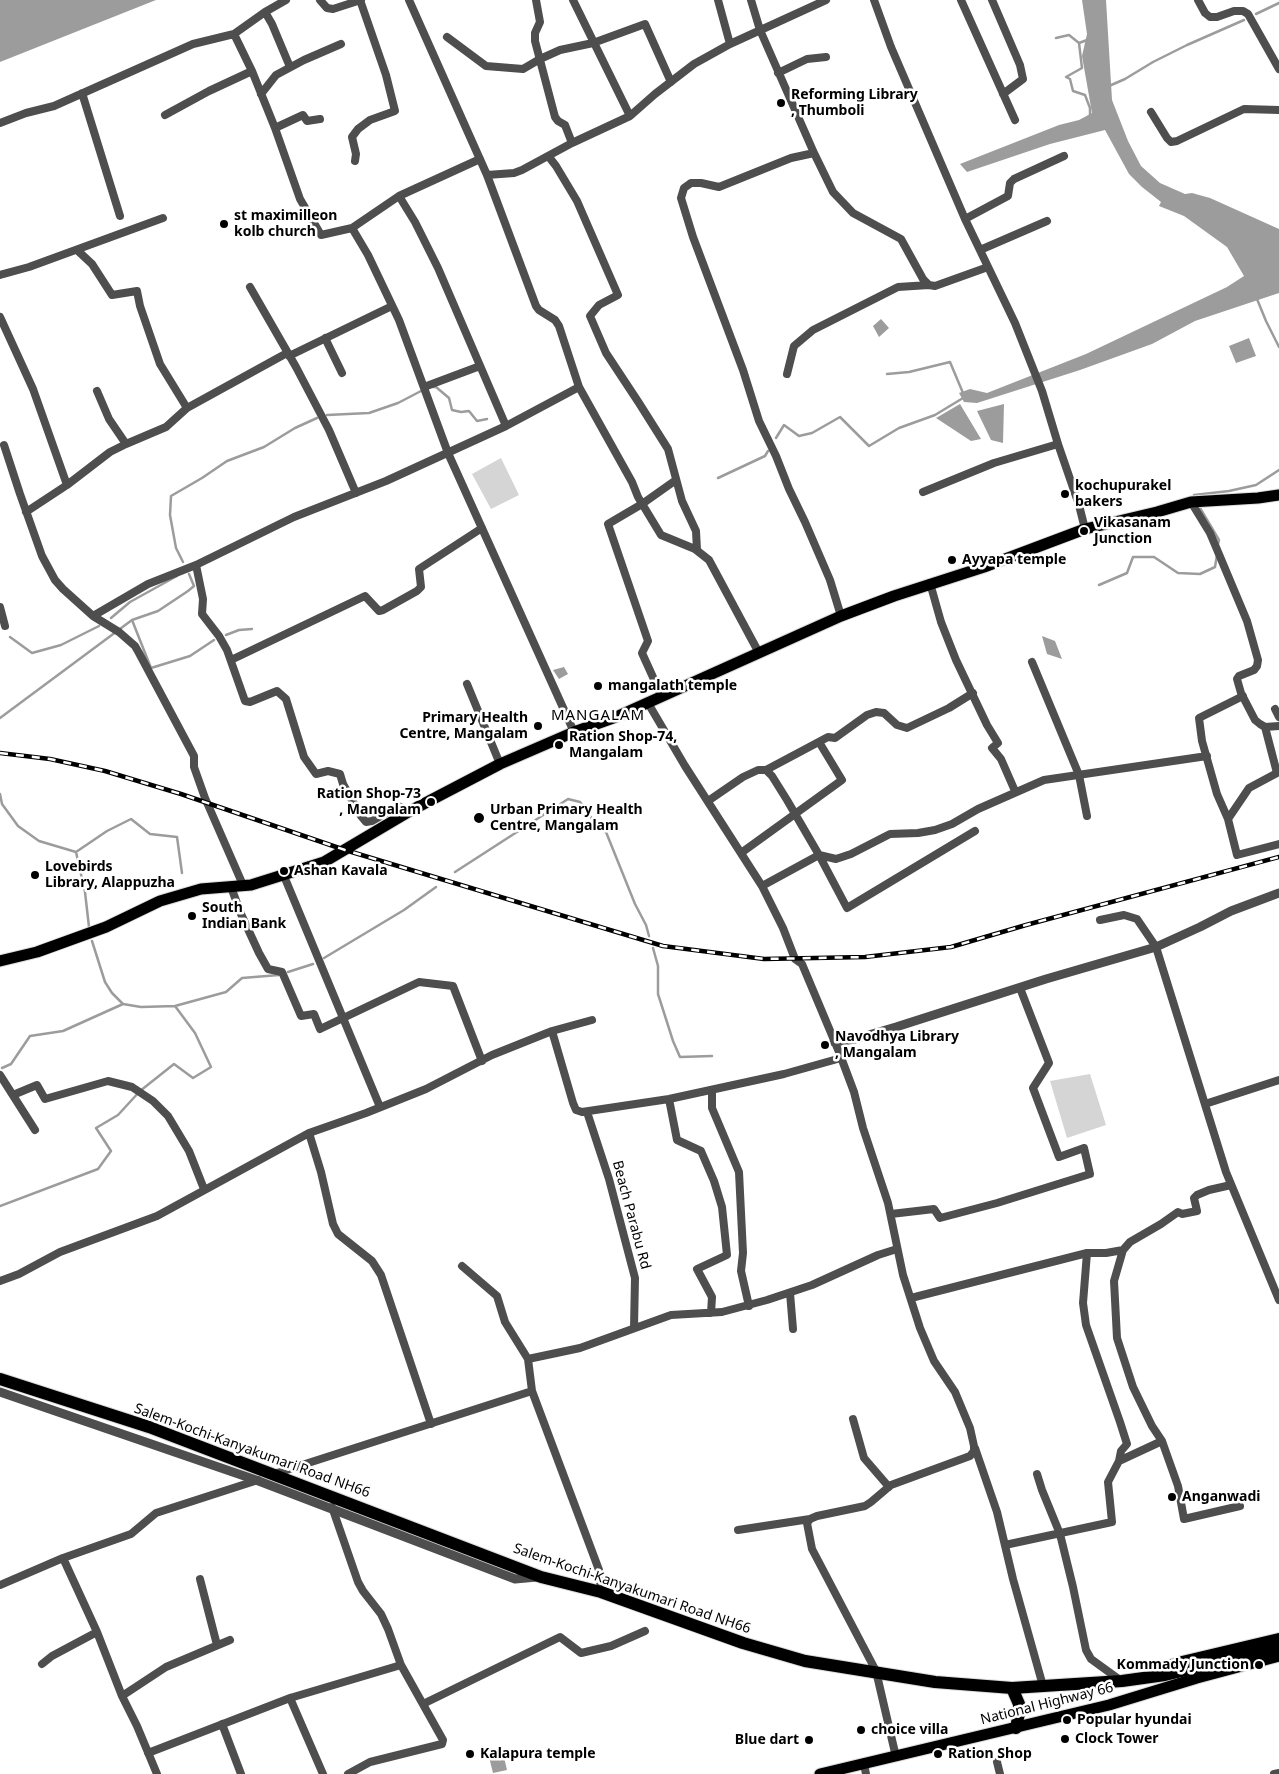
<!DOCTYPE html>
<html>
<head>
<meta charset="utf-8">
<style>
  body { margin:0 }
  canvas { display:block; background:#fff }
</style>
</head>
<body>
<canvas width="1279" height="1774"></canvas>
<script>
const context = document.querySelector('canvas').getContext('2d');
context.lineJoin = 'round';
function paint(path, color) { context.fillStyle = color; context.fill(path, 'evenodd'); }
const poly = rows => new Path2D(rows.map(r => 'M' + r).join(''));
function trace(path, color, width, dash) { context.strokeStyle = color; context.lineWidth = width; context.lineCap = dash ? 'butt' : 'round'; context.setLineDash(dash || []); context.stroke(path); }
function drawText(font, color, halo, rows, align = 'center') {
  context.font = font + ' "Noto Sans",sans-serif'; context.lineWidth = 5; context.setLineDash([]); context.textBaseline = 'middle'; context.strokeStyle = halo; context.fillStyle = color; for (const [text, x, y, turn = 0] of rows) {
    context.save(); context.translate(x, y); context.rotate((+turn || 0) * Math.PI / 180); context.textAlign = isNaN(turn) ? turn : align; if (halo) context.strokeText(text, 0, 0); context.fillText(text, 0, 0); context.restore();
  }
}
paint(poly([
  [501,458,519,495,491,509,472,474],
  [1090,1074,1106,1125,1067,1138,1050,1081]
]), '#d5d5d5');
paint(poly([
  [0,0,156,0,0,62],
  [1082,0,1106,0,1112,100,1128,141,1141,166,1160,183,1185,194,1192,193,1210,198,1279,229,1279,293,1195,321,1152,344,1080,370,977,403,964,402,959,393,970,389,987,393,1086,354,1227,287,1244,276,1227,247,1184,216,1159,206,1161,202,1142,187,1129,174,1105,130,1050,144,967,172,960,164,1059,125,1079,120,1092,113,1082,56,1087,34],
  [881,319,889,328,879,337,873,326],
  [1249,338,1256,356,1236,363,1229,346],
  [960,404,981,439,971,441,936,418],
  [1004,404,1003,443,991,440,977,411],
  [1042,636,1055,641,1062,659,1047,654],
  [564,667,568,674,559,679,553,670],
  [503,1753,507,1770,493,1773,489,1757]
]), '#9c9c9c');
trace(poly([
  [1256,14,1279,3],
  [1056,38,1069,35,1079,43,1087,40],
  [1079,43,1082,68,1066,77,1070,79,1073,91,1085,95,1090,108,1090,118],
  [1109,86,1125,79,1153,62,1187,45,1244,20],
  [1257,299,1266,321,1279,347],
  [887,374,909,372,950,362,963,393],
  [433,387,436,387,449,398,452,410,461,412,469,411,477,421,487,419],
  [327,415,369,413,398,403,421,391],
  [776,438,784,425,799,436,812,433,840,417,869,446,899,428,935,415,963,398],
  [718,478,765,456,768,451],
  [1194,495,1229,491,1256,485,1279,470],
  [1200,508,1219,540,1218,544],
  [183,562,176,548,170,515,171,496,202,478,227,461,264,447,295,428,317,418],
  [1099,585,1127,573,1133,557,1154,557,1178,573,1200,574,1215,567,1217,555],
  [111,618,130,602,177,576],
  [132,620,151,668,190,656,214,640],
  [226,635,239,630,252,629],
  [10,637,32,653,61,645,99,626],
  [0,718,132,620,158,611,188,591,194,586,189,574],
  [0,794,2,804,18,826,39,841,76,852,85,892,89,927],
  [76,852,107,831,131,819,150,834,177,837,182,873],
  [455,872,568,799,580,802,598,827,606,832,635,904,646,925,649,936],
  [92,941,105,982,112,993,123,1004,141,1007,175,1006,226,992,242,978,279,975],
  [653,948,658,966,658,994,673,1041,680,1057,712,1056],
  [324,958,404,910,436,887],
  [288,972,313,964],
  [2,1068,11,1064,30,1036,63,1031,123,1004],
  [0,1206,98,1169,111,1151,96,1128,118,1115,140,1091,174,1064,193,1078,211,1067,195,1033,175,1006]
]), '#9c9c9c', 2.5);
const primary = poly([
  [0,961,37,952,106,927,160,901,201,889,251,885,324,862,410,811,500,764,574,732,616,717,841,616,894,596,984,567,1085,529,1157,512,1191,502,1258,498,1279,495],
  [820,1774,1109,1705,1197,1678,1279,1656]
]);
const trunk = poly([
  [0,1379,149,1427,541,1577,601,1592,743,1643,805,1661,935,1682,1012,1688,1122,1681,1165,1675,1279,1648],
  [1164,1668,1182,1662,1279,1639],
  [1012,1688,1019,1704,1019,1713,1016,1728]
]);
trace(primary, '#dbdbdb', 13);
trace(trunk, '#dbdbdb', 14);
trace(poly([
  [320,0,327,8,333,9,361,0],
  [409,0,487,175,536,306,539,310,555,320,559,326,579,387,632,482,638,497,661,535,695,549,709,560,759,653],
  [536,0,540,22,535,33,535,41,555,117,558,121,565,125,572,143],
  [573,0,630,116],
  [718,0,730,44],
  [751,0,760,30,814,153,791,158,719,187,701,183,691,183,684,188,681,198,693,237,743,370,759,421,776,456,789,489,805,522,830,580,841,616],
  [874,0,891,47,965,219,1015,323,1042,391,1058,444,1079,505,1085,529],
  [961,0,1015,120],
  [992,0,1020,65,1023,79,1003,94],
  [1198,0,1205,13,1210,17,1217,17,1234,11,1243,11,1248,14,1279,69],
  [265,12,272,24,290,67],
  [234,34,265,12,286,0],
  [447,37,486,66,523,69,540,59,560,50,593,43,645,24,671,82],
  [778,73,807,59,826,57],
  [82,93,120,216],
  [261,94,276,75,304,60,341,44],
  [1151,112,1167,138,1171,142,1177,141,1244,109,1279,110],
  [165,115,209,91,252,71],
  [0,123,26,113,54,106,193,44,234,34,252,71,275,128,300,199,321,235,352,228,368,255,399,320,448,453,574,732],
  [275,128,303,115,307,121,320,119],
  [814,153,833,192,853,213,901,239,923,279,929,285,935,286,988,267],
  [549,157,556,166,577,201,618,295,599,305,590,316,606,353,639,403,668,449,682,501,696,531,697,550],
  [355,161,356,154,352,137,358,129,370,120,395,111,386,75,360,0],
  [487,175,514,173,522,170,572,143,630,116,655,94,694,64,730,44,826,0],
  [965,219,1008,196,1010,183,1014,179,1064,156],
  [352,228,399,196,480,159],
  [77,250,92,264,112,295,137,291,140,306,160,364,187,408],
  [980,250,1047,221],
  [0,275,29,267,163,218],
  [250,287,296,367,329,430,356,493],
  [0,317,33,389,67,485,26,512],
  [325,338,342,373],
  [289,356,392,306],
  [787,374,794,346,813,330,898,287,929,285],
  [424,387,480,366],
  [97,391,109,419,126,444],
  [506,426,579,387],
  [4,445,20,494,42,556,55,580,63,589,93,616,148,584,196,565,294,517,386,481,506,426,438,268,415,222,399,196],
  [67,485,110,452,126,444,166,427,187,408,287,353],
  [923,492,994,463,1058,444],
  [1191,502,1210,533,1221,559,1247,621,1258,660,1257,666,1254,670,1239,676,1237,679,1241,693,1255,720,1260,724,1265,727,1279,726],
  [196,565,203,599,202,614,219,636,227,650,245,701,250,702,277,691,286,699,304,757,316,774,328,771,340,774,343,784,361,816,366,822,372,821,398,806,410,811],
  [930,583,941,622,956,660,987,725,998,743,992,748,1001,759,1015,791],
  [0,607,5,626],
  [93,616,119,632,135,646,139,653,194,756,194,767,205,798,243,885],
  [231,660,365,596,379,611,383,610,417,591,421,587,419,569,482,528],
  [1032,662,1079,775,1087,816],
  [467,684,500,764],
  [662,697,642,653,648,641,608,524,642,504,676,480],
  [648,703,685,766,762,886,783,928,795,959,802,964,839,1052,854,1092,863,1128,888,1203,903,1275,920,1328,934,1361,955,1392,970,1428,974,1446,974,1451,970,1456,891,1485,871,1502,865,1506,817,1516,810,1519,807,1523,812,1549,876,1671,896,1757],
  [1275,709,1279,717],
  [1265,727,1277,773,1249,788,1228,819,1237,855,1279,844],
  [766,770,828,737,835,738,867,715,876,712,884,713,897,725,907,728,949,708,973,693],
  [708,801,743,777,758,770,766,770,772,776,787,800,819,855,836,859,851,854,890,834,918,833,935,830,952,824,978,809,1044,780,1207,756],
  [1228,819,1217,794,1202,741,1199,718,1243,696],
  [741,853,842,780,819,742],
  [284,876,380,1107],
  [762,886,819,855,847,908,975,831],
  [231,887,241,914,259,953,268,969,282,972,301,1016,314,1014,320,1029,419,982,453,986,482,1061],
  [1100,920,1124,915,1137,919,1156,947,1226,1172,1279,1300],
  [552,1031,573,1103,576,1110,582,1112,669,1099,784,1074,841,1058],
  [0,1075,35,1130],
  [712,1090,712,1108,739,1172,743,1253,741,1271,749,1306],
  [13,1095,37,1085,45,1099,108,1081,132,1087,153,1101,168,1116,189,1151,204,1189],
  [669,1099,677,1140,701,1151,714,1181,722,1207,727,1255,697,1269,712,1297,711,1313],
  [1205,1104,1279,1080],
  [587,1112,609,1179,635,1278,634,1328],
  [309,1133,321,1172,333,1224,338,1234,372,1261,381,1275,431,1424],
  [891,1214,934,1209,940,1218,997,1203,1090,1174,1084,1148,1059,1157,1033,1088,1049,1063,1020,988],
  [462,1266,497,1296,505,1322,528,1359],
  [0,1281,19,1274,60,1252,157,1216,309,1133,366,1113,426,1089,492,1055,552,1031,592,1020],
  [790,1293,793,1329],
  [911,1298,1087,1253,1106,1253,1123,1250,1130,1242,1161,1224,1178,1212,1182,1214,1197,1211,1194,1198,1197,1195,1209,1190,1231,1185],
  [532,1391,599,1570,601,1592],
  [853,1419,864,1458,889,1487],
  [1162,1441,1178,1486,1184,1519,1240,1506],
  [975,1448,997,1512,1013,1579,1043,1686],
  [1119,1461,1162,1441,1152,1426,1133,1387,1117,1338,1114,1281,1123,1250],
  [274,1474,532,1391,528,1359,580,1348,671,1315,722,1312,767,1300,812,1285,878,1255,897,1249],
  [1037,1474,1042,1490,1060,1534,1073,1587,1086,1650,1091,1659,1120,1680],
  [738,1530,810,1519],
  [1005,1545,1112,1522,1108,1482,1119,1461,1121,1451,1127,1444,1120,1422,1086,1325,1083,1303,1087,1253],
  [63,1558,97,1632,122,1696,137,1726,157,1774],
  [200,1579,217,1645],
  [0,1585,63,1558,131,1534,156,1513,258,1480],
  [42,1664,52,1656,97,1632],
  [122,1696,166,1667,230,1640],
  [290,1698,323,1774],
  [423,1704,560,1637,581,1653,611,1646,645,1631],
  [222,1724,241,1774],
  [148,1753,290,1698,401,1665,388,1629,381,1614,363,1591,358,1582,332,1507],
  [997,1762,1000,1774],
  [864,1764,866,1774],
  [348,1774,370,1762,442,1744,443,1740,401,1665],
  [1274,1774,1279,1773]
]), '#4e4e4e', 8);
trace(poly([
  [834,1042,855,1039,896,1027,1046,979,1156,947,1200,927,1231,911,1279,893],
  [0,1392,256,1480,515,1579,537,1577]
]), '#4e4e4e', 9);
trace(primary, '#000', 11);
trace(trunk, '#000', 12);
const rail = poly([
  [0,753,50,759,105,771,181,794,345,850,663,946,764,959,865,957,951,947,1026,925,1279,857]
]);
trace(rail, '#000', 4.5);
trace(rail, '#fff', 2.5, [8]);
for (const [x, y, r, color] of [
  [781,103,5,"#000"],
  [224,224,5,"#000"],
  [1065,494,5,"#000"],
  [1084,531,5,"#000"],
  [952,560,5,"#000"],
  [598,686,5,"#000"],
  [538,726,5,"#000"],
  [559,745,5,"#000"],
  [431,802,5,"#000"],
  [479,818,6,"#000"],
  [284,871,5,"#000"],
  [35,875,5,"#000"],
  [192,916,5,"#000"],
  [825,1045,5,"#000"],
  [1172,1497,5,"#000"],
  [1259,1665,5,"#000"],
  [1067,1720,5,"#000"],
  [861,1730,5,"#000"],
  [1065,1739,5,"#000"],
  [809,1740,5,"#000"],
  [470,1754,5,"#000"],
  [938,1754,5,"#000"]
]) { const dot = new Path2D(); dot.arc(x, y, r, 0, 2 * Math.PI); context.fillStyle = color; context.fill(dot); trace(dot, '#fff', 2); }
drawText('bold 14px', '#000', '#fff', [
  ["Reforming Library",791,95],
  [", Thumboli",791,111],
  ["st maximilleon",234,216],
  ["kolb church",234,232],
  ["kochupurakel",1075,486],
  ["bakers",1075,502],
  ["Vikasanam",1094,523],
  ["Junction",1094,539],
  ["Ayyapa temple",962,560],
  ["mangalath temple",608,686],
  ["Primary Health",528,718,"right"],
  ["Centre, Mangalam",528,734,"right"],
  ["Ration Shop-74,",569,737],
  ["Mangalam",569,753],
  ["Ration Shop-73",421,794,"right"],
  [", Mangalam",421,810,"right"],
  ["Urban Primary Health",490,810],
  ["Centre, Mangalam",490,826],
  ["Lovebirds",45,867],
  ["Library, Alappuzha",45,883],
  ["Ashan Kavala",294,871],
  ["South",202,908],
  ["Indian Bank",202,924],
  ["Navodhya Library",835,1037],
  [", Mangalam",835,1053],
  ["Anganwadi",1182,1497],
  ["Kommady Junction",1249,1665,"right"],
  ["Popular hyundai",1077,1720],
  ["choice villa",871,1730],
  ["Clock Tower",1075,1739],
  ["Blue dart",799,1740,"right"],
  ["Kalapura temple",480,1754],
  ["Ration Shop",948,1754]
], 'left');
drawText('14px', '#000', '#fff', [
  ["Beach Parabu Rd",631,1215,75],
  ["Salem-Kochi-Kanyakumari Road NH66",252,1451,20],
  ["Salem-Kochi-Kanyakumari Road NH66",632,1589,19],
  ["National Highway 66",1047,1704,-14]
]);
context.letterSpacing = '1px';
drawText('15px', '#000', '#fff', [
  ["MANGALAM",598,716]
]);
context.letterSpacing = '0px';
</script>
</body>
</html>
